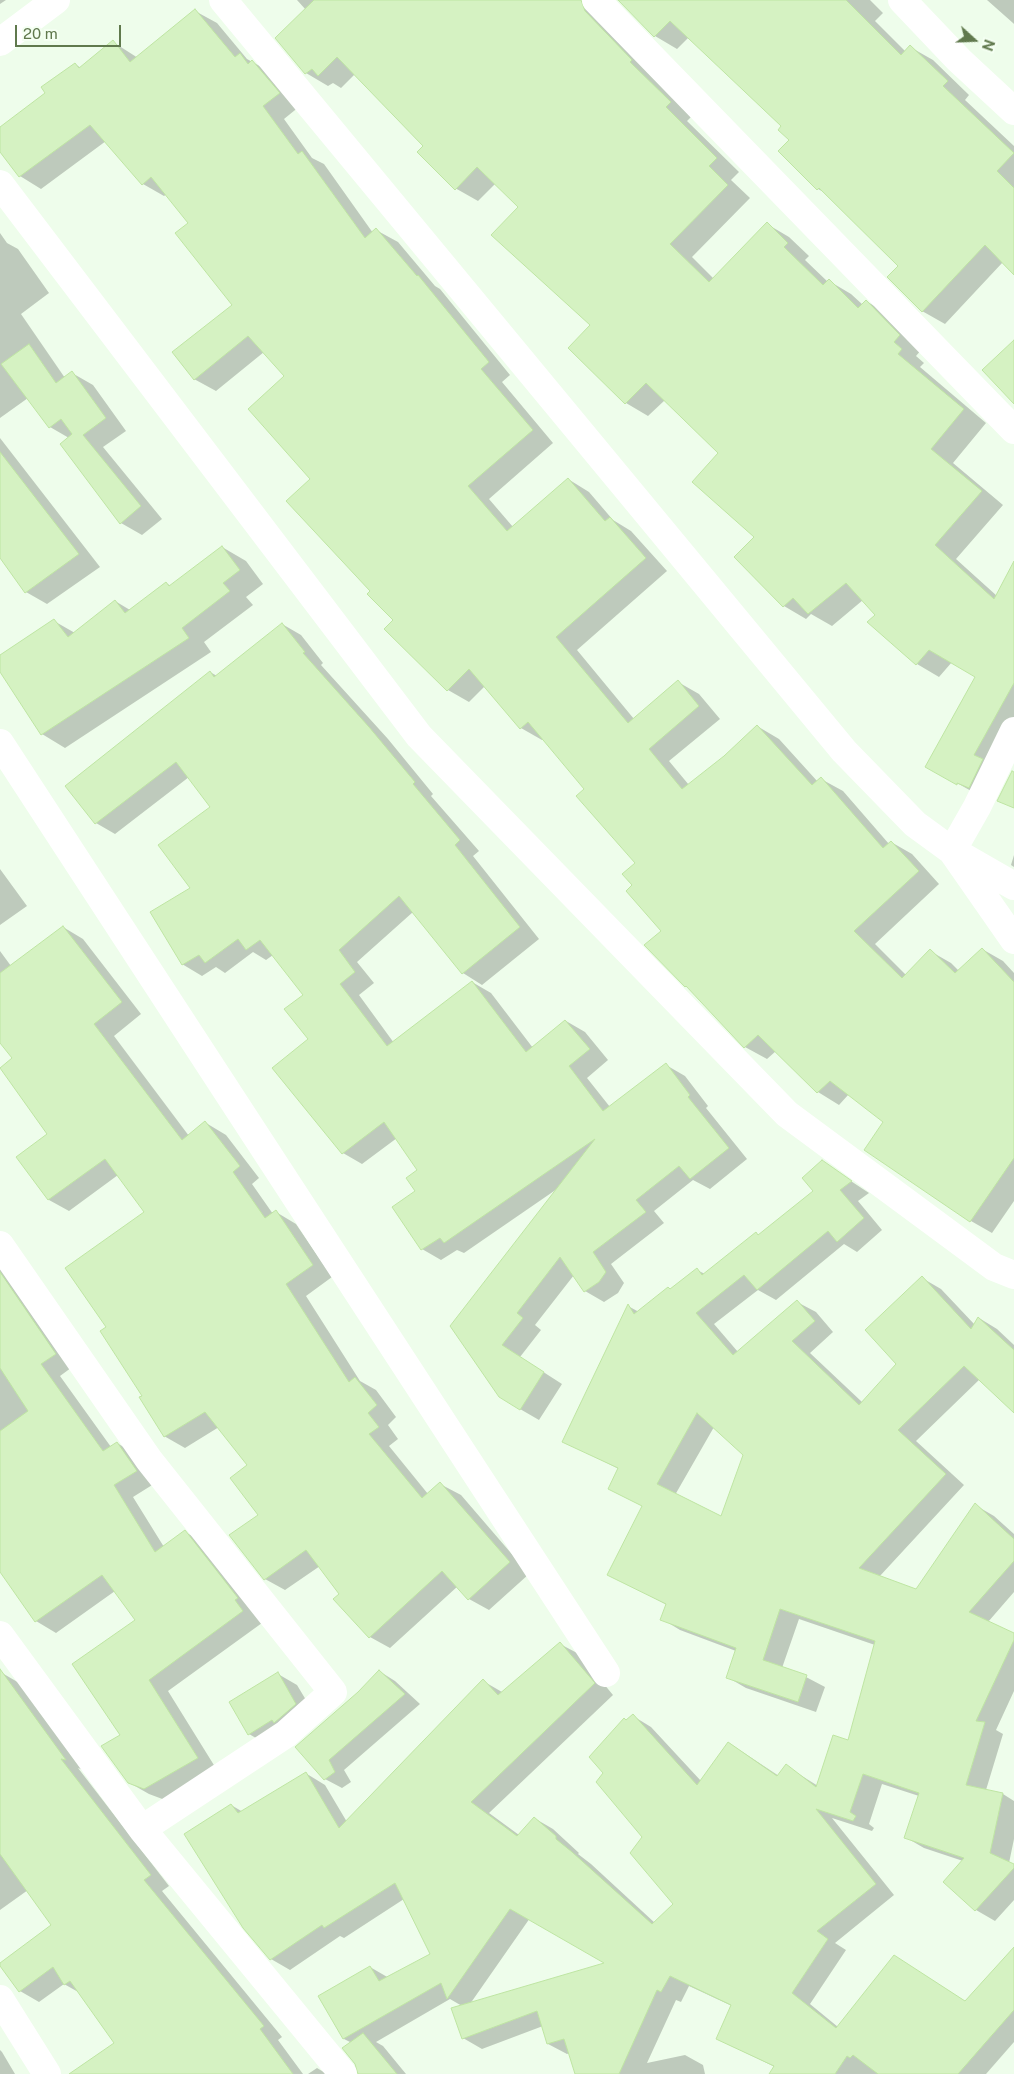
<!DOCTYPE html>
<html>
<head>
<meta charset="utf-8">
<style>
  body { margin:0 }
  #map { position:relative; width:1014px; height:2074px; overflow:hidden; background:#eefdeb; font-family:"Public Sans",sans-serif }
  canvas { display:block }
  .north { position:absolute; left:949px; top:15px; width:50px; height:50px; -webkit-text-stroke:4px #f4fff2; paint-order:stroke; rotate:110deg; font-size:14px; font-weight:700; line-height:20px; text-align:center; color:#60794d }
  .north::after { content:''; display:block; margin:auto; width:18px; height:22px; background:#60794d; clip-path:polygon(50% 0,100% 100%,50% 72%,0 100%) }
  .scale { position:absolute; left:15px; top:25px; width:106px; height:22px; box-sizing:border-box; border:2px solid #60794d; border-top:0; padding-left:6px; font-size:15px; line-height:18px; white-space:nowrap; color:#60794d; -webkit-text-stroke:4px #f4fff2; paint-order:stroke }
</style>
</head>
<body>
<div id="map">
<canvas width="1014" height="2074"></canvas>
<div class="north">N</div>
<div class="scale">20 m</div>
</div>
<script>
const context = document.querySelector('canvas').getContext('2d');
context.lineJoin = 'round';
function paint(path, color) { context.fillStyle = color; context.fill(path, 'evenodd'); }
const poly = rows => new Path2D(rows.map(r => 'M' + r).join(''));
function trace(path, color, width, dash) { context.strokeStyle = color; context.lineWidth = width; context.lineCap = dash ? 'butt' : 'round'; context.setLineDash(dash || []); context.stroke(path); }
paint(poly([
  [0,0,6,0,0,4],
  [297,0,573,0,604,19,693,115,687,121,739,172,731,180,750,198,692,257,714,279,767,224,789,237,809,256,805,260,828,282,829,281,851,294,863,305,866,301,888,314,922,349,916,356,924,363,920,367,986,423,953,463,1003,505,956,559,997,596,1014,564,1014,737,980,796,927,766,977,677,952,662,939,677,917,664,869,622,876,615,863,600,832,626,811,614,806,619,784,606,720,453,665,400,648,416,626,403,570,348,592,325,520,207,496,183,478,201,455,188,425,146,355,74,341,88,333,83,328,86,306,73,306,10],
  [620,0,870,0,883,13,875,21,906,52,910,47,933,60,969,95,965,100,1014,146,1014,273,1003,262,945,324,922,311,900,266,827,194,818,189,783,126,689,37,677,49,655,36],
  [987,0,1014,0,1014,24,1013,23],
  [195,11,217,23,247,59,274,74,300,106,284,119,312,158,324,164,373,233,376,230,398,242,435,286,440,289,510,375,502,382,553,443,489,499,513,527,568,479,589,492,613,520,631,531,667,571,577,650,634,719,678,682,699,694,720,719,669,761,689,785,725,757,757,726,779,739,818,782,821,779,843,791,889,844,891,842,912,854,939,884,875,944,906,975,930,951,951,963,959,971,982,949,1003,961,1014,973,1014,1201,992,1233,971,1221,866,1149,885,1122,849,1094,839,1105,818,1092,776,1051,767,1059,745,1047,691,989,686,986,663,931,634,886,637,863,586,789,544,739,542,740,521,728,485,686,469,702,448,690,372,591,312,479,285,376,264,352,216,391,194,379,233,305,190,223,167,194,164,196,143,184,106,141,41,189,20,176,0,150,0,129,46,93,75,64,81,68,113,42,138,58],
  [0,233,7,243,18,249,49,293,21,314,65,378,72,373,93,385,126,431,103,447,162,519,142,535,121,523,69,438,50,427,28,398,0,418],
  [0,438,100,567,47,604,26,592,0,556],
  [222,547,246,561,263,584,246,597,253,605,204,642,211,652,65,748,42,734,0,670,0,656,54,621,75,633,115,601,130,610,166,583,171,586],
  [282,624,301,635,323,663,321,665,388,739,433,794,431,796,479,851,473,856,539,939,482,985,463,973,413,912,357,962,374,983,359,995,394,1043,472,982,491,993,533,1048,566,1021,585,1032,608,1060,587,1078,610,1107,666,1065,685,1076,708,1106,706,1108,747,1159,710,1189,693,1180,654,1211,664,1223,611,1264,624,1283,618,1293,604,1302,585,1291,574,1275,535,1325,541,1330,520,1357,562,1384,539,1420,520,1409,451,1326,557,1189,464,1253,457,1250,441,1260,422,1249,394,1207,417,1192,419,1171,397,1138,362,1164,343,1153,274,1068,309,1040,305,995,273,955,266,960,253,952,225,973,216,967,202,976,182,964,192,888,212,807,189,777,115,834,96,823,210,672,217,676],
  [1014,855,1014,867,1011,865],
  [0,869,27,906,0,925],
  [63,927,83,939,141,1014,114,1036,189,1136,206,1123,226,1135,259,1178,252,1184,273,1214,276,1212,296,1224,332,1277,306,1296,360,1381,376,1390,396,1417,388,1425,398,1439,389,1446,428,1494,440,1484,461,1495,529,1574,489,1610,469,1599,458,1586,390,1648,370,1637,320,1566,285,1590,265,1579,260,1516,249,1465,219,1427,185,1448,164,1436,108,1328,146,1213,118,1175,69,1211,49,1200,17,1157,49,1134,13,1058,0,1041,0,1006],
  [0,951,11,966,0,974],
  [822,1162,869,1193,858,1201,882,1230,857,1252,844,1244,776,1300,758,1290,714,1324,738,1352,797,1302,816,1312,833,1332,810,1353,862,1402,898,1364,922,1278,941,1289,975,1325,979,1318,997,1329,1014,1345,1014,1409,980,1379,916,1441,964,1485,879,1577,917,1591,975,1505,994,1516,1014,1534,1014,1592,988,1622,1014,1634,1014,1691,996,1730,1003,1734,986,1790,1003,1794,1014,1801,1014,1839,1009,1863,1014,1865,1014,1900,995,1921,976,1910,945,1882,963,1861,924,1848,905,1837,919,1796,882,1784,869,1824,874,1828,872,1831,832,1818,894,1895,835,1943,846,1950,810,2004,838,2027,913,1968,966,2002,1014,1969,1014,2042,986,2074,771,2074,775,2067,717,2039,732,2006,689,1986,681,2002,676,2000,647,2063,685,2055,703,2065,705,2074,577,2074,570,2053,567,2054,548,2044,543,2026,482,2049,463,2038,462,2006,450,1999,376,2042,383,2046,406,2074,359,2074,360,2071,344,2049,352,2043,344,2039,320,1997,370,1967,389,1978,432,1955,404,1899,344,1938,340,1936,290,1970,271,1959,231,1805,243,1812,307,1774,325,1785,347,1822,483,1681,502,1692,560,1644,579,1654,613,1695,489,1813,519,1835,534,1818,553,1829,579,1853,578,1854,591,1864,655,1923,675,1904,644,1837,605,1773,627,1721,633,1716,651,1727,701,1781,729,1743,779,1776,786,1766,818,1786,849,1741,875,1645,799,1619,782,1668,806,1677,825,1687,816,1712,746,1688,727,1677,736,1651,680,1630,662,1619,667,1605,609,1574,643,1506,609,1488,619,1469,563,1441,628,1306,639,1312,697,1270,705,1274,756,1234,760,1236,815,1191],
  [714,1427,745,1455,721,1518,675,1495],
  [530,1918,607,1963,470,2004],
  [0,1249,75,1365,60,1376,111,1447,117,1443,137,1455,157,1482,133,1497,164,1547,185,1532,205,1543,262,1623,168,1691,217,1770,165,1800,149,1794,128,1782,121,1735,137,1621,115,1591,56,1633,36,1621,0,1570],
  [379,1671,395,1681,420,1704,344,1770,351,1782,342,1788,325,1779,297,1747,359,1693],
  [2,1673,21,1684,83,1770,78,1768,169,1886,162,1891,282,2037,278,2040,303,2074,93,2074,116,2044,80,1993,64,1984,39,2002,20,1991,0,1964,52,1925,28,1890,0,1910,0,1675],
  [278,1674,297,1685,315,1715,268,1745,249,1734],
  [0,2050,2,2052,15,2074,0,2074],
  [317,2068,327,2074,308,2074]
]), '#0003');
const building = poly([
  [314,0,581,0,585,11,632,60,630,62,671,102,666,107,717,158,709,166,728,185,670,244,709,282,767,222,788,243,784,247,823,285,829,279,858,308,866,300,900,335,894,342,902,349,898,354,964,409,931,449,982,491,935,545,994,599,1014,561,1014,683,974,755,983,759,969,788,957,783,957,785,925,767,975,677,929,650,916,665,867,622,875,615,846,583,808,614,793,598,783,607,734,557,754,537,692,482,718,453,646,383,625,404,568,348,590,325,491,235,518,207,477,167,455,190,417,152,423,146,337,57,318,76,312,69,305,74,275,38,314,0],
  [618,0,846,0,901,55,910,45,948,81,943,86,1014,153,997,171,1014,188,1014,275,985,245,922,312,887,277,898,266,819,188,817,190,778,151,789,140,778,130,781,126,670,21,654,37,618,0],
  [195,9,235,57,240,53,248,64,252,60,280,93,263,106,298,154,302,151,365,238,376,228,417,276,418,275,489,362,481,369,533,430,468,486,507,531,568,478,605,521,610,517,646,558,556,637,628,723,678,680,699,706,649,749,682,789,724,756,757,725,812,785,821,777,883,848,891,841,919,871,854,931,902,978,930,949,955,973,982,948,1014,982,1014,1158,970,1222,864,1150,883,1122,830,1081,817,1093,758,1035,744,1048,686,986,685,987,644,945,661,931,626,891,632,885,622,874,635,863,576,796,584,789,528,722,520,729,469,669,447,691,384,629,393,620,367,594,370,591,286,501,310,479,248,409,284,376,248,336,194,380,172,352,232,305,175,233,188,223,151,177,142,185,90,125,19,177,0,152,0,127,45,93,41,87,75,63,79,68,113,40,130,62,195,9],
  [1014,340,1014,404,982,370,1014,340],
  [29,344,56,383,72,371,106,418,83,435,141,506,120,524,60,444,72,434,61,419,49,428,1,364,29,344],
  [0,452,79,554,25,593,0,558,0,452],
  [222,546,240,570,223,583,230,591,182,628,189,638,41,735,0,672,0,655,54,619,68,637,115,600,125,613,166,582,169,586,222,546],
  [282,623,305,652,303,653,369,727,415,782,413,784,460,840,455,845,520,927,462,974,399,896,339,950,355,972,340,984,387,1046,472,981,526,1052,565,1020,590,1049,569,1066,603,1111,666,1063,690,1095,688,1097,729,1148,690,1179,679,1166,636,1200,646,1212,593,1252,606,1272,599,1282,584,1292,560,1257,517,1313,523,1318,502,1345,544,1372,520,1410,499,1397,450,1326,595,1139,444,1243,440,1238,421,1250,392,1207,415,1191,406,1178,417,1170,384,1122,342,1154,272,1068,308,1039,284,1009,303,995,260,940,246,950,238,939,205,963,199,955,182,965,150,912,190,888,158,845,210,807,176,762,95,824,65,786,210,671,214,677,282,623],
  [1012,771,1014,772,1014,808,997,801,1012,771],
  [63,926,122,1002,94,1024,182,1140,205,1121,240,1166,233,1172,265,1218,276,1210,313,1265,286,1284,349,1382,355,1377,377,1405,368,1413,379,1427,369,1434,422,1498,440,1482,510,1562,468,1600,442,1571,369,1638,333,1599,339,1594,306,1550,264,1580,229,1535,258,1515,230,1478,247,1465,205,1412,164,1437,139,1397,142,1396,100,1331,106,1327,65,1268,144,1212,105,1159,48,1200,16,1157,47,1134,0,1068,12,1058,0,1043,0,973,63,926],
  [822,1160,852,1181,840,1190,864,1218,837,1242,828,1231,757,1290,744,1275,696,1313,733,1355,797,1300,815,1321,792,1341,859,1405,896,1364,865,1330,922,1276,971,1329,978,1317,1014,1350,1014,1413,964,1366,898,1430,946,1474,859,1568,916,1589,975,1503,1014,1539,1014,1561,969,1612,1014,1633,1014,1640,976,1721,985,1722,966,1785,1003,1793,990,1853,1014,1864,1014,1868,975,1911,943,1882,964,1858,904,1838,919,1793,863,1774,850,1812,856,1816,853,1821,816,1809,876,1884,817,1931,828,1939,792,1993,836,2028,894,1955,965,2001,1014,1947,1014,2010,958,2074,878,2074,853,2055,850,2058,847,2056,835,2074,769,2074,774,2066,716,2039,731,2005,670,1976,661,1992,657,1990,619,2074,575,2074,564,2039,547,2044,537,2011,462,2039,451,2008,604,1963,510,1909,447,1999,441,1983,343,2039,318,1996,370,1966,379,1981,430,1954,395,1883,324,1928,322,1925,270,1960,243,1928,184,1834,231,1804,238,1813,306,1772,339,1828,483,1679,498,1695,560,1642,595,1683,471,1802,517,1836,534,1817,556,1836,556,1839,572,1852,652,1924,673,1904,630,1853,642,1837,596,1782,603,1773,589,1757,624,1718,626,1720,633,1714,697,1785,728,1742,777,1776,786,1764,816,1787,833,1735,848,1740,875,1641,780,1609,763,1660,807,1675,798,1702,726,1678,736,1648,660,1620,666,1604,607,1575,642,1506,608,1489,618,1468,562,1442,628,1304,634,1314,668,1287,670,1289,697,1268,702,1275,756,1232,758,1235,813,1191,802,1178,822,1160],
  [697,1413,743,1455,721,1516,657,1484,697,1413],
  [0,1272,56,1354,41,1364,103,1451,117,1442,137,1471,114,1485,155,1552,185,1530,238,1598,235,1600,243,1611,149,1680,198,1758,144,1789,128,1783,101,1746,120,1735,72,1664,135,1620,102,1575,35,1622,0,1572,0,1431,28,1411,0,1368,0,1272],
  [0,1669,66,1760,61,1759,151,1875,144,1880,264,2026,260,2029,293,2074,69,2074,114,2043,70,1981,64,1985,53,1967,19,1992,0,1966,0,1963,51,1925,0,1854,0,1669],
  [379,1670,405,1694,329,1760,335,1772,324,1780,295,1747,358,1692,379,1670],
  [278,1672,296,1704,274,1723,272,1720,248,1735,229,1702,278,1672],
  [363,2033,397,2074,358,2074,355,2064,342,2048,363,2033]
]);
paint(building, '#d5f2c2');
trace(building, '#bee5a2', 1);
trace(poly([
  [223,0,844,751,915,824,952,851,977,807,1014,731],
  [596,0,1014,430],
  [902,0,959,60,1014,111],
  [0,42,56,0],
  [0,184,419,736,787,1114,994,1267,1014,1275],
  [0,743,606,1673],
  [952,851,1014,940],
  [960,855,1014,886],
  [0,1245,149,1460,333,1692,286,1734,142,1829],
  [0,1635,142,1829,343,2074],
  [0,1999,47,2074]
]), '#fff', 28);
</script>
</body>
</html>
